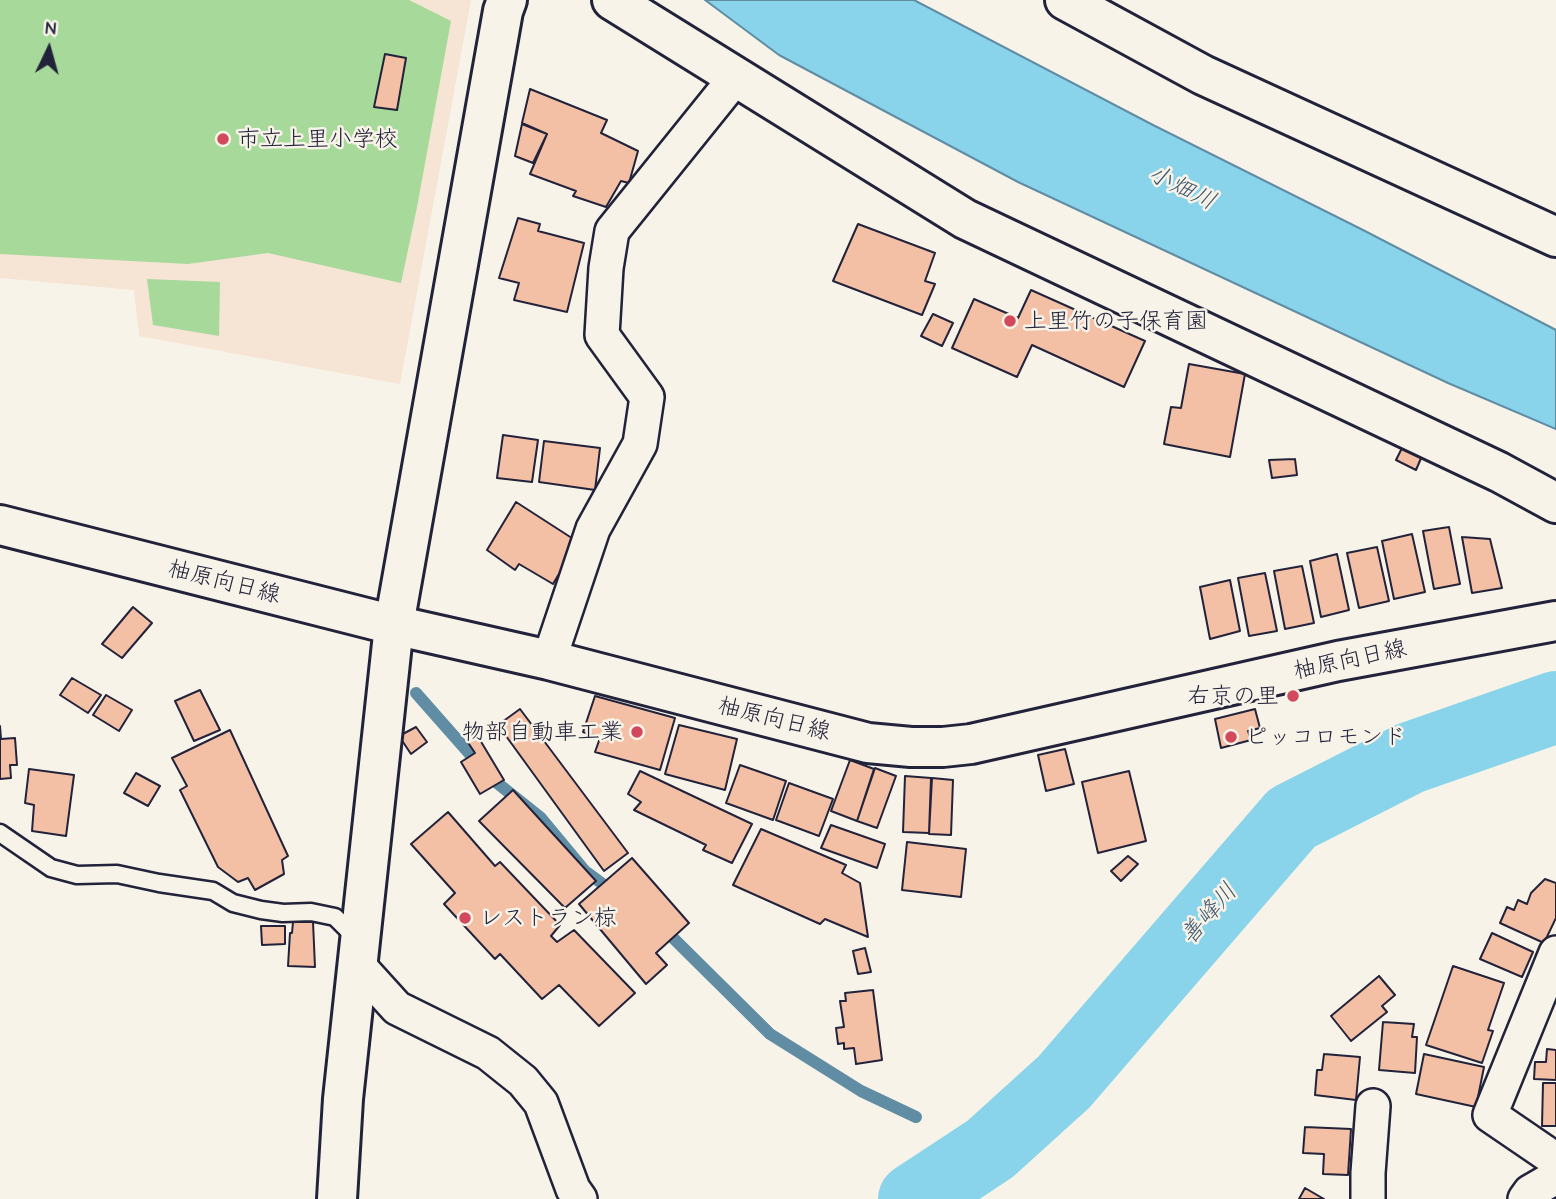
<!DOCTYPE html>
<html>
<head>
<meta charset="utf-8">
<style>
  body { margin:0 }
  #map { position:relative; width:1556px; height:1199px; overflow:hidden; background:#f7f3e8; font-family:"Comic Neue",sans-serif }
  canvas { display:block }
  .north { position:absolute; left:14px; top:14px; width:70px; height:70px; -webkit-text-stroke:5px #f7f3e8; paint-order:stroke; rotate:5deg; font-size:19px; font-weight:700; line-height:28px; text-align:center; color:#22223b }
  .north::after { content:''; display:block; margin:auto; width:24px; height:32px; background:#22223b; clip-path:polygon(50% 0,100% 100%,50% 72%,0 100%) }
</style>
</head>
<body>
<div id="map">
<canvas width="1556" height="1199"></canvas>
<div class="north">N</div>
</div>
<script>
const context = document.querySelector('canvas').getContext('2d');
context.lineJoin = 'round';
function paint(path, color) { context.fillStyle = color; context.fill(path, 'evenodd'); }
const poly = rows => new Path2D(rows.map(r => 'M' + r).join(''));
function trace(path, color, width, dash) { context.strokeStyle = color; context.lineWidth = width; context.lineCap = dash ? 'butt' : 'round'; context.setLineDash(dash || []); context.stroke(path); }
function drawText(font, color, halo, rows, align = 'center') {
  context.font = font + ' "Comic Neue","Klee One",sans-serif'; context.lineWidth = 5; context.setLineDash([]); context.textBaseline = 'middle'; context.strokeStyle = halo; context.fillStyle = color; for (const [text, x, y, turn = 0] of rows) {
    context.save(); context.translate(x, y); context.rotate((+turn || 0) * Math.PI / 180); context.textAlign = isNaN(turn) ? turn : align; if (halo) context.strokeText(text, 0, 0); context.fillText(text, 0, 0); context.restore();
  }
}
paint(poly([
  [0,0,471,0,400,384,139,336,134,290,0,278]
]), '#f6e4d4');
paint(poly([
  [0,0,409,0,451,21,417,207,401,283,268,253,188,264,0,254],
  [147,279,220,282,219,336,153,325]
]), '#a6d99a');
const water = poly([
  [705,0,914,0,1153,125,1363,230,1556,330,1556,429,1448,383,1018,182,779,55,705,0]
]);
paint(water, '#89d4ea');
trace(water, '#608da4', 2);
trace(poly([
  [416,693,491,778,541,818,585,871,615,893],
  [661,926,770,1034,861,1091,916,1117]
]), '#608da4', 12);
trace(poly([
  [914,1199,990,1149,1064,1082,1292,818,1410,758,1556,707]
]), '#89d4ea', 72);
const building = poly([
  [385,54,406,58,397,110,374,107,385,54],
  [530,89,607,120,601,133,638,151,629,183,621,181,606,207,573,196,576,191,530,174,547,134,522,123,530,89],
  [522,124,547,134,533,163,515,156,522,124],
  [518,218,540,224,538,231,584,243,567,312,514,300,519,283,499,278,518,218],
  [858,224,935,253,925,281,935,284,922,315,833,281,858,224],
  [1031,290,1145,341,1124,387,1032,345,1017,377,952,348,974,299,1018,318,1031,290],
  [933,314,953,323,942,346,921,336,933,314],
  [1189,364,1245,374,1230,457,1164,444,1171,407,1181,408,1189,364],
  [503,435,538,440,532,482,497,478,503,435],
  [544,441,600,448,595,490,539,482,544,441],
  [1403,446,1422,456,1416,470,1396,460,1403,446],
  [1295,459,1297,475,1272,478,1269,460,1295,459],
  [516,502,578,542,553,584,519,564,515,570,487,550,516,502],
  [1449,527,1460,584,1434,589,1423,531,1449,527],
  [1412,534,1425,592,1394,599,1382,541,1412,534],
  [1462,537,1490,539,1502,588,1472,593,1462,537],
  [1377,547,1389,601,1359,608,1347,553,1377,547],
  [1337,554,1349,610,1321,617,1310,561,1337,554],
  [1302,566,1314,623,1285,629,1274,571,1302,566],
  [1265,573,1277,631,1249,636,1238,578,1265,573],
  [1230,580,1240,631,1210,639,1200,587,1230,580],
  [133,607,152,623,122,658,102,644,133,607],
  [72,678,101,695,88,713,60,695,72,678],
  [200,690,220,730,194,741,175,701,200,690],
  [106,695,132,710,119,731,93,715,106,695],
  [595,696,675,718,660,770,595,752,600,738,583,732,595,696],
  [520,709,628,853,604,871,498,725,520,709],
  [1255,709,1260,728,1248,731,1251,740,1221,748,1215,719,1255,709],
  [679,725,737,739,725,790,665,774,679,725],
  [0,726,1,739,15,738,17,765,10,765,11,778,0,779,0,726],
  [416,727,427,742,411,754,399,736,416,727],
  [230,730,288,856,282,860,284,874,255,890,248,878,238,882,218,867,180,790,187,786,172,758,230,730],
  [477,735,504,780,480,794,461,762,475,753,467,741,477,735],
  [1065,749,1074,784,1046,791,1038,755,1065,749],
  [850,760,874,769,857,821,831,811,850,760],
  [740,765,786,781,773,820,726,803,740,765],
  [875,768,896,776,877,828,857,821,875,768],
  [29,769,74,775,66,836,32,831,34,805,25,803,29,769],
  [640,771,752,824,732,863,703,850,706,845,634,810,641,802,628,794,640,771],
  [1129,771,1146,841,1098,853,1082,782,1129,771],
  [136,773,160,786,148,806,124,793,136,773],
  [905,776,931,778,929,833,903,832,905,776],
  [932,778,953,780,951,835,929,834,932,778],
  [789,783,833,799,819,836,776,820,789,783],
  [513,790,596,881,565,908,479,821,513,790],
  [448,812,495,866,500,862,560,925,551,936,557,942,574,930,635,993,599,1026,559,985,542,999,500,954,495,959,444,904,455,893,411,844,448,812],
  [831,825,885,844,877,868,821,848,831,825],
  [761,829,846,865,842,873,860,883,868,937,825,919,820,924,733,885,761,829],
  [907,842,966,849,961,897,902,890,907,842],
  [1128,856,1138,864,1121,881,1111,871,1128,856],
  [632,858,689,923,656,953,667,965,646,984,579,904,632,858],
  [1545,879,1556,883,1556,918,1544,943,1500,923,1507,907,1514,910,1518,900,1527,904,1531,893,1545,879],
  [293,922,313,922,315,967,288,966,290,933,292,933,293,922],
  [261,926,285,926,285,944,262,945,261,926],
  [1492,933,1533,952,1522,977,1480,959,1492,933],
  [865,948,871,972,858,974,853,951,865,948],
  [1453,966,1504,983,1488,1030,1493,1031,1482,1063,1426,1045,1453,966],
  [1379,976,1395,995,1382,1006,1387,1012,1351,1041,1331,1016,1379,976],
  [873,990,882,1060,856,1064,854,1048,844,1049,844,1043,838,1044,836,1028,844,1027,840,1001,846,1001,845,993,873,990],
  [1383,1022,1414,1024,1412,1037,1417,1037,1415,1073,1379,1070,1383,1022],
  [1547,1049,1556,1050,1556,1080,1534,1079,1535,1062,1546,1062,1547,1049],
  [1324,1054,1360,1057,1356,1100,1315,1095,1317,1070,1322,1070,1324,1054],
  [1424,1054,1484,1067,1476,1107,1416,1094,1424,1054],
  [1543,1083,1556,1083,1556,1126,1542,1126,1543,1083],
  [1305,1127,1351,1129,1348,1175,1323,1174,1324,1154,1303,1153,1305,1127],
  [1305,1188,1324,1199,1299,1199,1305,1188]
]);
paint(building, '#f4c0a5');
trace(building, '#22223b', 2);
const lane = poly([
  [0,833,51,868,77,875,117,874,159,883,213,891,233,903,261,910,283,913,311,912,335,917,356,938]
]);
const street = poly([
  [549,660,593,529,640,444,647,397,602,335,606,268,612,231,736,77],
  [1556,953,1490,1115,1556,1160],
  [358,965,397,1008,488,1053,523,1081,541,1103,573,1189,580,1199],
  [1368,1199,1368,1173,1373,1106],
  [1525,1199,1530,1192,1556,1177]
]);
const secondary = poly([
  [612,0,965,219,1499,472,1556,503],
  [1065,0,1203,75,1556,237],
  [0,525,394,625,549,660,868,743,911,747,943,747,971,744,1338,661,1556,621],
  [337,1199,343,1099,394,625,503,11,507,0]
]);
trace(lane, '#22223b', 21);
trace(street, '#22223b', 38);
trace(secondary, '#22223b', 44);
trace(lane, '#f7f3e8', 16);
trace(street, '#f7f3e8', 33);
trace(secondary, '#f7f3e8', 38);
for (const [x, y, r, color] of [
  [223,139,7,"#d1495b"],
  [1010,321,7,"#d1495b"],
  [1293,696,7,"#d1495b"],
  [637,732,7,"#d1495b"],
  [1231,737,7,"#d1495b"],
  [465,918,7,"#d1495b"]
]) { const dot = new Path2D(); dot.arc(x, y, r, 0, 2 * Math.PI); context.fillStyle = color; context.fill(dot); trace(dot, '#f7f3e8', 2.5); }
drawText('23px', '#22223b', '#f7f3e8', [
  ["市立上里小学校",237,139],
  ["上里竹の子保育園",1024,321],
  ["右京の里",1279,696,"right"],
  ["物部自動車工業",623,732,"right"],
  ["ピッコロモンド",1245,737],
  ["レストラン椋",479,918]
], 'left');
drawText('23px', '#22223b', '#f7f3e8', [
  ["柚原向日線",224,582,14],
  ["柚原向日線",1350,660,-12],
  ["柚原向日線",774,719,14]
]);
drawText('italic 24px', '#415770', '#f7f3e8', [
  ["小畑川",1182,188,26],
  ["善峰川",1209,914,-49]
]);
</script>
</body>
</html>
